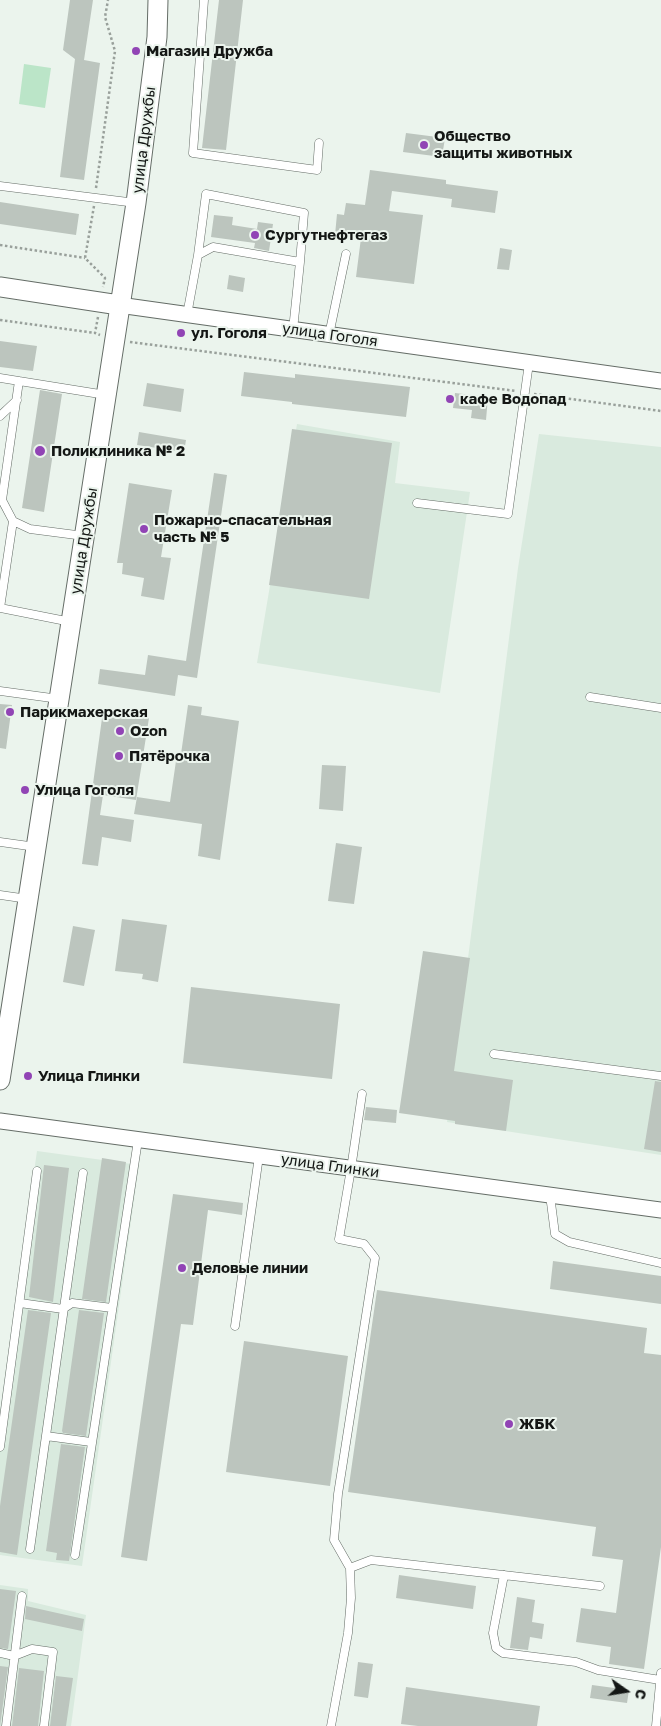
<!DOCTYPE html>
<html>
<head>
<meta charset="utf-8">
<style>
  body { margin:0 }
  #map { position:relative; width:661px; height:1726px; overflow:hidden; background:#ebf4ed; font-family:"Golos Text",sans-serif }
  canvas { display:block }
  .north { position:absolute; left:601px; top:1666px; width:50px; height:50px; -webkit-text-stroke:4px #ebf4ed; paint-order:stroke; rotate:103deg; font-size:14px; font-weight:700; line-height:20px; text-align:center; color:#141715 }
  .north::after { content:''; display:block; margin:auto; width:18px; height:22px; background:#141715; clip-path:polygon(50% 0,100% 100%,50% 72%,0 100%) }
</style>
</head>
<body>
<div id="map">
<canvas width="661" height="1726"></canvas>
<div class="north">С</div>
</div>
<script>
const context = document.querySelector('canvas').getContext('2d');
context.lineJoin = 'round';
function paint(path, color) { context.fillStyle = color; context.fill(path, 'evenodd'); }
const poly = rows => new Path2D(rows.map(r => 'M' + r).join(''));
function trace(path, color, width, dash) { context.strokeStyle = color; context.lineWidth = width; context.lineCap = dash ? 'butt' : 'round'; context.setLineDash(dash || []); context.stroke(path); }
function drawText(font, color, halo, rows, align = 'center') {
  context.font = font + ' "Golos Text",sans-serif'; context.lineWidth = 4; context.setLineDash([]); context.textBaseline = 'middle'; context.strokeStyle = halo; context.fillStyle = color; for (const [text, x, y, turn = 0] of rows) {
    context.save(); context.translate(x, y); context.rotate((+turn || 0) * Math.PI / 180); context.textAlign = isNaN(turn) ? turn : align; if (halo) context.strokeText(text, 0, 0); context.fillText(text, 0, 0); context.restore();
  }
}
paint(poly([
  [297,424,400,442,395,483,470,492,440,693,257,663],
  [539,434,661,447,661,1155,447,1122,518,568],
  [37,1151,139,1165,82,1566,0,1555,0,1410],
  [0,1585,28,1589,28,1601,86,1615,71,1726,0,1726]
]), '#d9eade');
paint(poly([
  [24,64,51,68,45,108,19,104]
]), '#bbe5c8');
paint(poly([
  [70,0,93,0,84,60,100,63,84,180,60,177,75,59,63,50],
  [219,0,243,0,226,150,202,148],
  [406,133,445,138,442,157,403,152],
  [370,170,446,180,446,184,498,191,495,213,451,207,452,199,392,191,389,211,423,215,414,284,356,277,361,238,335,235,337,214,344,215,346,203,365,205],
  [0,202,79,214,76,235,0,224],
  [214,215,233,217,232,225,257,229,258,222,273,224,269,251,254,248,255,243,211,237],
  [500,248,512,250,509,270,497,269],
  [229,275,245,278,243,292,227,289],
  [0,341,37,346,33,371,0,367],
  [244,372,295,378,295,374,410,387,406,417,292,404,292,402,241,396],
  [147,383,184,389,181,412,143,406],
  [40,390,62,394,44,512,22,508],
  [455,393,488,397,486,420,471,418,472,410,453,408],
  [292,429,392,443,369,599,269,585],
  [139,432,186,440,184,452,137,445],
  [214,473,227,475,197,678,178,675,175,696,98,684,100,669,145,675,148,655,186,661],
  [129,483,172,490,161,557,171,558,164,600,141,596,144,578,122,574,123,563,117,563],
  [0,704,12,705,6,749,0,748],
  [188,705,202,707,201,715,239,721,220,860,198,856,202,824,134,814,137,797,170,802,176,761,180,761],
  [103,711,149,718,136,800,103,795,100,815,134,820,131,842,102,837,98,866,82,864],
  [322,765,346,766,343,811,319,809],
  [336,843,362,847,354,904,328,901],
  [122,919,167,925,158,982,142,979,143,974,115,971],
  [73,926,95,930,84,986,63,982],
  [423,951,470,958,454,1071,513,1080,506,1131,455,1124,455,1121,399,1113],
  [191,987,340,1004,332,1079,183,1063],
  [655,1081,661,1082,661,1152,644,1149],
  [366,1107,397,1110,396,1123,364,1120],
  [102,1158,126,1162,106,1302,82,1299],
  [44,1165,69,1168,53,1302,29,1297],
  [173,1194,243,1203,242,1215,208,1210,193,1325,181,1324,147,1561,121,1557],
  [553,1261,661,1276,661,1304,550,1289],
  [377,1290,647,1328,644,1353,661,1355,661,1547,644,1669,609,1664,611,1647,576,1642,581,1608,616,1613,623,1560,592,1556,596,1527,348,1492],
  [28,1310,51,1313,17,1555,0,1552,0,1506],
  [79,1310,104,1313,86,1436,63,1433,62,1431],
  [244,1341,348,1356,330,1486,226,1472],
  [61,1444,85,1447,69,1561,56,1560,57,1553,46,1551],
  [399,1575,476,1586,473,1609,396,1598],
  [0,1589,16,1591,8,1649,0,1648],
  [517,1597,535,1600,532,1622,544,1624,542,1639,530,1637,528,1650,510,1648],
  [26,1606,84,1619,82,1631,25,1619],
  [358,1662,373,1664,368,1698,354,1696],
  [0,1666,8,1667,0,1726],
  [19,1668,44,1671,38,1726,12,1726],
  [56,1676,73,1678,66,1726,50,1726],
  [592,1685,629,1690,627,1703,590,1698],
  [406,1687,540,1706,537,1726,418,1726,401,1724]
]), '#bcc5be');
const service = poly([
  [204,0,193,153,317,170,319,143],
  [0,186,136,203],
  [198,255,206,194,304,213,300,262],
  [187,315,198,255,213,247,300,262,293,330],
  [329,335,346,254],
  [0,378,106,395],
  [19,381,2,500,13,521,30,529,84,536],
  [0,416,17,400],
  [417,503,508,514,529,363],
  [0,608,13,521],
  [0,608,71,622],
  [0,691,59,699],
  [590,697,661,708],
  [0,842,36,847],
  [0,895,28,899],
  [494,1054,661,1076],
  [550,1195,555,1234,569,1242,661,1263],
  [20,1303,63,1309,72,1303,112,1308],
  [235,1326,259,1156],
  [46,1436,91,1442],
  [0,1447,37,1171],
  [30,1549,83,1173],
  [75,1555,138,1140],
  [350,1568,371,1560,600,1586],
  [504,1575,493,1633,496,1648,503,1653,576,1662,598,1670,660,1680],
  [0,1653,14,1656,32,1649,53,1652,44,1726],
  [6,1726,22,1596],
  [331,1726,348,1633,351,1598,350,1568,334,1540,338,1494,375,1258,364,1244,339,1239,351,1169,362,1094],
  [656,1726,661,1673]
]);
const minor = poly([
  [119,305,661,381],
  [0,1121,661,1210]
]);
const tertiary = poly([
  [0,287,119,305],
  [0,1080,136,203,157,37,158,0]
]);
trace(service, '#646c66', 9);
trace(minor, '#646c66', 17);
trace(tertiary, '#646c66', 21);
trace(poly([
  [96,188,115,51,105,17,108,0],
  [94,206,85,258,105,278,103,287],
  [0,245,85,258],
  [98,317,95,333,100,335],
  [0,320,95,333],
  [130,342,516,391],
  [534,394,661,411]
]), '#99a09b', 2.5, [2.5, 2.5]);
trace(service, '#fff', 8);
trace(minor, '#fff', 15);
trace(tertiary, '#fff', 19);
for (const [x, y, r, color] of [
  [136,51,5,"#9144b5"],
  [424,145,5,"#9144b5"],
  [255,235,5,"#9144b5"],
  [181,333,5,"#9144b5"],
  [450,399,5,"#9144b5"],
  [40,451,6,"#9144b5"],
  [144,529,5,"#9144b5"],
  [10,712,5,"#9144b5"],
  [120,731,5,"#9144b5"],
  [119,756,5,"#9144b5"],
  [25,790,5,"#9144b5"],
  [28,1076,5,"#9144b5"],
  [182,1268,5,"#9144b5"],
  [509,1424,5,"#9144b5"]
]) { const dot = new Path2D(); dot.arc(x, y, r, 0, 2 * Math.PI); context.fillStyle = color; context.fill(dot); trace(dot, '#ebf4ed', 2); }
drawText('bold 15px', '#141715', '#ebf4ed', [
  ["Магазин Дружба",146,51],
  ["Общество",434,136],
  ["защиты животных",434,153],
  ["Сургутнефтегаз",265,235],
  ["ул. Гоголя",191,333],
  ["кафе Водопад",460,399],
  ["Поликлиника № 2",51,451],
  ["Пожарно-спасательная",154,520],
  ["часть № 5",154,537],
  ["Парикмахерская",20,712],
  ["Ozon",130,731],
  ["Пятёрочка",129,756],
  ["Улица Гоголя",35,790],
  ["Улица Глинки",38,1076],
  ["Деловые линии",192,1268],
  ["ЖБК",519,1424]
], 'left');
drawText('15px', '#141715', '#ebf4ed', [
  ["улица Дружбы",144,140,-83],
  ["улица Гоголя",330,335,8],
  ["улица Дружбы",84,541,-81],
  ["улица Глинки",330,1166,8]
]);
</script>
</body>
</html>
